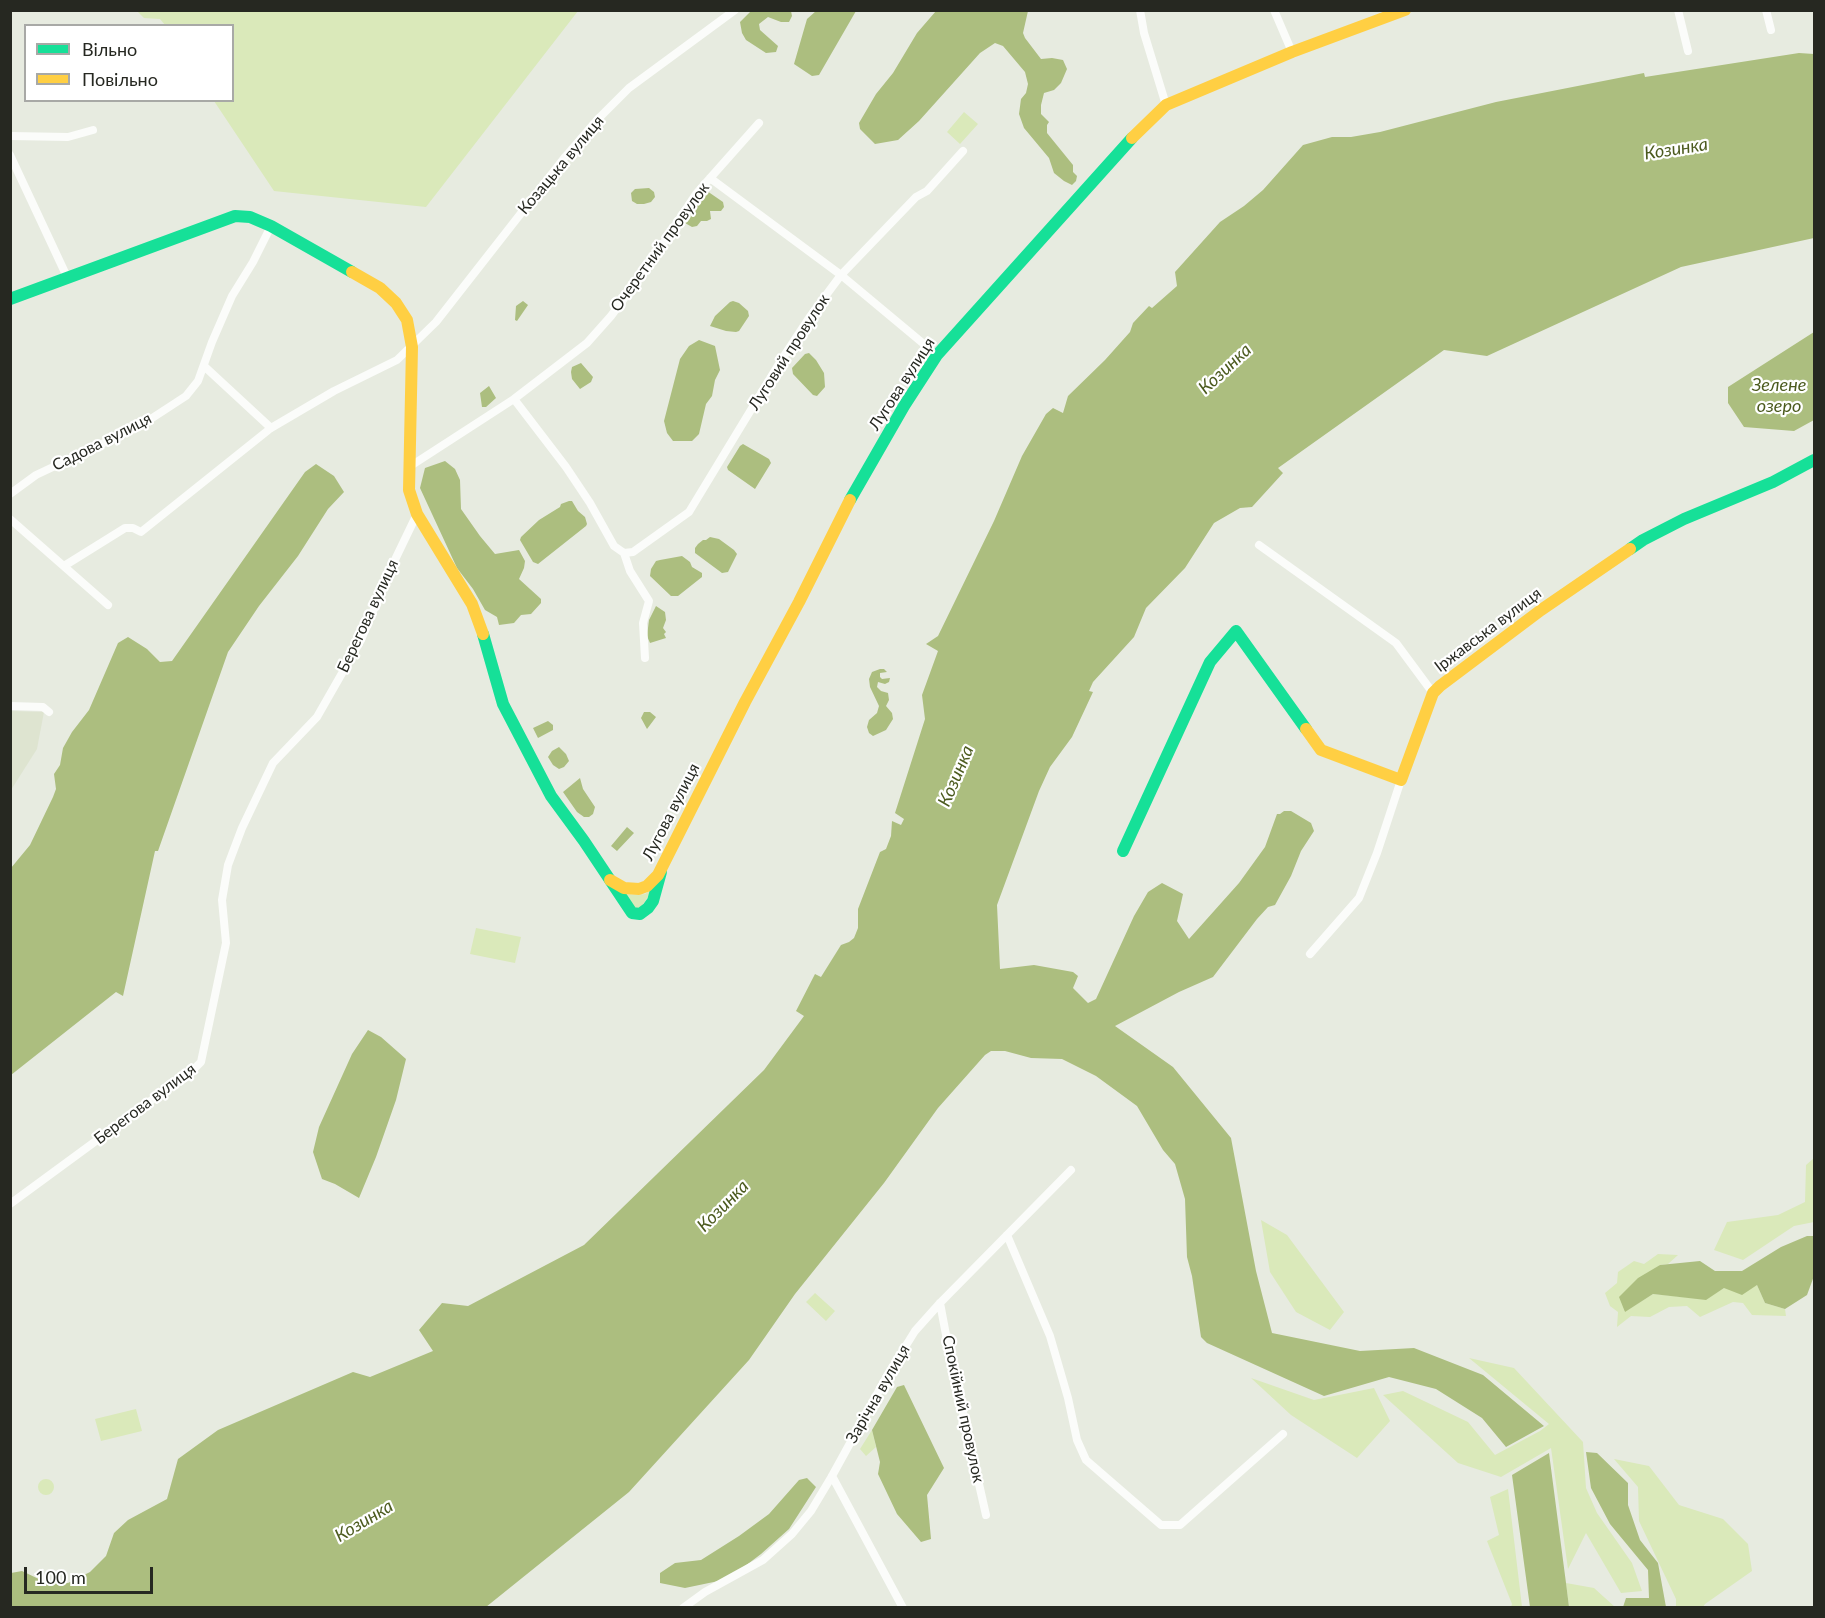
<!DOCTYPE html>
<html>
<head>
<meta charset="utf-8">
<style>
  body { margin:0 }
  #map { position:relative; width:1825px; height:1618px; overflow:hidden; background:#e7ebe0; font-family:Lato,sans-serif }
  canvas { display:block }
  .frame { position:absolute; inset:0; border:12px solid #262821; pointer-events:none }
  .legend { position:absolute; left:24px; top:24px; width:210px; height:78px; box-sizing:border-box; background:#fff; border:2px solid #a8a9a6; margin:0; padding:8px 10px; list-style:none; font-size:18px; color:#262821 }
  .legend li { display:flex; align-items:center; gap:12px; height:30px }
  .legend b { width:30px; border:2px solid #a8a9a6 }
  .scale { position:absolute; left:24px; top:1567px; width:129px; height:27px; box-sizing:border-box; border:3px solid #262821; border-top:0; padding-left:8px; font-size:18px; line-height:21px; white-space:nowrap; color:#262821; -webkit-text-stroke:4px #fff; paint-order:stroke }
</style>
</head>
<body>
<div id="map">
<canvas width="1825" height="1618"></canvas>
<div class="frame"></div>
<ul class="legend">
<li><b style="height:8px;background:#16e098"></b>Вільно</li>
<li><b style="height:8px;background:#ffcf43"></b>Повільно</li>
</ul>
<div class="scale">100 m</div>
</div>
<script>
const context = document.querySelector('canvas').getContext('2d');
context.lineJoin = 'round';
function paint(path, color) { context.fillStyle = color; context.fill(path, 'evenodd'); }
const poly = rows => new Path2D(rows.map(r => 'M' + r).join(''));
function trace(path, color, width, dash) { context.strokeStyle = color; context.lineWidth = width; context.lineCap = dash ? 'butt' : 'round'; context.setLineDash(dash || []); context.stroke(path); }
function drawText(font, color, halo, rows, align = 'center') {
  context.font = font + ' Lato,sans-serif'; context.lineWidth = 4.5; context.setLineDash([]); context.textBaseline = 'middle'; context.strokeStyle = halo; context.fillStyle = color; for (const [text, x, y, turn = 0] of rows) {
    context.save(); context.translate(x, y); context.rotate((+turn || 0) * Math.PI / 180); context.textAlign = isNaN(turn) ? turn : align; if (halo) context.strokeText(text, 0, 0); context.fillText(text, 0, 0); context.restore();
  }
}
paint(poly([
  [11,711,44,712,37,749,11,790]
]), '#dee4d0');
paint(poly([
  [137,11,578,11,426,207,274,191,214,101,232,100,232,26,165,25,160,19,144,18],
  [964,112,978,124,960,144,947,132],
  [653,888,644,903,640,908,632,908,626,894,638,895,645,894],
  [476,928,521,937,515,963,470,954],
  [1814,1158,1814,1222,1794,1226,1743,1260,1714,1250,1727,1222,1778,1215,1805,1202,1806,1165],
  [1261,1220,1287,1235,1344,1312,1330,1330,1296,1312,1270,1272],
  [1658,1254,1678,1255,1668,1264,1660,1265,1624,1312,1653,1294,1706,1299,1724,1288,1757,1285,1765,1303,1785,1309,1786,1316,1752,1315,1743,1303,1733,1302,1700,1317,1687,1306,1669,1307,1650,1317,1631,1316,1617,1327,1618,1312,1610,1306,1605,1293,1617,1283,1618,1272,1634,1261,1644,1264],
  [815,1293,835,1311,826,1321,806,1302],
  [1469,1358,1514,1368,1583,1442,1586,1488,1597,1513,1632,1563,1642,1591,1621,1593,1586,1533,1568,1569,1551,1448,1501,1477,1458,1463,1383,1395,1403,1391,1468,1422,1495,1455,1540,1431,1549,1424],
  [1251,1378,1314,1400,1374,1388,1390,1421,1357,1458,1291,1415],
  [136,1409,142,1431,101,1441,95,1419],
  [872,1430,876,1447,866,1456,860,1449],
  [1614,1459,1649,1466,1679,1505,1723,1519,1748,1544,1752,1571,1705,1604,1703,1607,1676,1607,1676,1599,1639,1521,1638,1487],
  '38 1487a8 8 0 1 1 16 0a8 8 0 1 1-16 0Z',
  [1508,1489,1522,1607,1511,1607,1512,1604,1487,1541,1499,1535,1490,1497],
  [1566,1583,1594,1588,1615,1607,1569,1607]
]), '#dae9ba');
paint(poly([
  [751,11,791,11,792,16,789,22,781,22,768,17,759,24,760,30,778,46,776,52,766,53,746,40,742,33,740,22],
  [816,11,856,11,819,75,812,76,794,64,807,19],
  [936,11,1028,11,1023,33,1025,38,1041,59,1052,58,1063,60,1067,69,1061,83,1054,90,1044,93,1041,105,1041,114,1049,122,1047,125,1047,133,1073,165,1073,172,1077,176,1076,181,1072,185,1064,181,1054,173,1049,158,1024,128,1019,114,1021,99,1026,93,1028,84,1025,72,1003,46,995,43,980,53,919,121,898,140,875,144,860,129,859,123,876,94,893,73,917,33],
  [1799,53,1814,54,1814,238,1681,267,1487,356,1444,350,1278,468,1283,473,1252,507,1240,508,1214,523,1185,568,1146,608,1134,637,1093,682,1089,691,1093,692,1072,737,1050,767,1039,791,997,905,1000,969,1034,965,1073,972,1078,976,1073,988,1088,1003,1096,999,1134,916,1148,892,1162,883,1183,894,1177,921,1189,939,1239,883,1265,847,1277,814,1280,814,1284,811,1291,811,1311,823,1314,831,1301,851,1291,876,1275,905,1268,907,1257,919,1213,977,1179,992,1115,1026,1173,1067,1231,1138,1256,1271,1272,1333,1360,1351,1414,1348,1483,1375,1544,1426,1506,1447,1482,1418,1436,1389,1389,1377,1324,1396,1207,1343,1201,1337,1192,1276,1187,1257,1185,1199,1175,1164,1163,1150,1137,1106,1096,1076,1062,1059,1031,1058,1005,1051,991,1051,985,1055,938,1108,884,1183,795,1294,749,1360,629,1492,486,1607,11,1607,11,1573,22,1571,45,1582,68,1583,90,1572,106,1556,114,1533,128,1520,167,1499,178,1459,218,1430,353,1372,370,1377,433,1351,419,1330,442,1303,468,1306,584,1245,764,1070,804,1016,796,1011,815,974,821,977,841,945,849,942,854,938,858,928,858,909,880,852,886,849,891,836,892,821,901,825,904,819,895,813,925,719,922,695,938,651,926,644,938,636,994,521,1022,456,1046,414,1053,408,1063,413,1068,396,1105,360,1130,332,1133,323,1149,306,1152,308,1177,286,1175,272,1220,222,1244,206,1263,190,1303,145,1332,137,1351,137,1380,132,1496,102,1644,73,1645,77],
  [649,188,654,192,655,197,651,202,644,204,637,204,632,201,631,193,635,189],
  [707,191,723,202,724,207,721,211,710,211,711,219,707,221,701,221,697,226,692,227,685,223,685,220,703,192],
  [523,301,528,305,517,321,515,320,516,306],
  [733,301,739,303,748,311,749,316,739,331,736,332,726,331,710,326,715,316,730,302],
  [1814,332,1814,420,1794,431,1744,427,1728,403,1728,387],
  [699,340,715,346,720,370,715,380,712,396,706,404,699,434,692,441,673,441,667,433,664,421,680,359,689,346],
  [809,353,816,360,824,373,825,387,817,396,813,395,793,374,792,368,805,354],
  [581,363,593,377,591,382,580,389,572,379,571,372,572,367],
  [489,386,496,398,486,407,482,407,480,393],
  [743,444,769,459,771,463,755,489,728,470,727,467,740,446],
  [445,461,455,469,460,480,461,509,480,536,495,554,519,550,525,561,524,568,519,579,541,599,541,603,531,614,521,615,514,623,499,625,497,617,485,610,473,589,457,568,420,488,425,468],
  [316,464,334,476,344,492,328,509,298,556,259,606,228,652,158,851,155,851,123,996,116,992,11,1075,11,868,30,845,53,797,56,789,54,774,60,765,63,748,72,732,89,710,118,643,128,637,147,649,160,662,172,661,305,472],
  [569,501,572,501,578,511,585,517,587,524,586,526,538,564,533,562,520,540,521,537,539,520,560,507,561,504],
  [710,537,719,539,734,550,737,554,728,572,722,573,695,553,695,548,698,544,703,540,706,540],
  [682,556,690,562,692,567,702,573,702,577,678,596,671,596,650,576,651,569,656,561,660,560],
  [656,606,665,612,666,620,663,628,666,632,664,634,666,638,650,643,647,636,649,620],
  [880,669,884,669,887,672,880,673,880,677,882,679,890,678,889,682,885,684,878,682,877,687,881,691,888,693,889,700,886,706,892,713,893,719,886,730,873,736,869,733,867,727,869,720,877,713,879,706,870,687,869,679,872,672],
  [644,712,650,712,656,717,647,729,641,718],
  [548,721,553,725,553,730,538,738,533,728],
  [559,747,566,754,569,761,564,767,559,769,553,765,548,757,552,751],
  [580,778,583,789,595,807,593,814,589,817,584,817,577,812,563,792],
  [627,827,634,833,617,851,611,846],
  [368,1030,381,1037,406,1059,396,1100,376,1157,359,1198,335,1184,322,1179,313,1152,319,1127,352,1054],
  [1807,1236,1814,1236,1814,1276,1807,1295,1785,1309,1765,1303,1757,1285,1742,1295,1724,1288,1706,1300,1653,1294,1625,1312,1619,1297,1638,1278,1660,1265,1700,1261,1715,1271,1742,1271,1781,1247],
  [904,1385,944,1468,927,1495,931,1539,921,1542,897,1514,878,1474,880,1462,872,1430,897,1387],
  [1586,1452,1597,1453,1628,1483,1628,1505,1640,1540,1658,1563,1666,1607,1623,1607,1626,1598,1649,1598,1648,1570,1610,1524,1591,1488],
  [1549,1453,1566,1583,1569,1607,1530,1607,1512,1475],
  [807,1478,816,1487,789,1529,761,1554,728,1579,685,1588,660,1583,660,1573,675,1563,701,1560,739,1536,769,1514,799,1480]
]), '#acbe7f');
trace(poly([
  [1140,10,1144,33,1166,105],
  [1274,10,1292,52],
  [1678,10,1688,51],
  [1766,10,1771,30],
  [10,136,68,137,93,130],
  [10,155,68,279],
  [710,178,841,275,937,355],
  [204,366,271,428],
  [514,399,566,467,590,503,614,546,624,553,633,552,689,512,780,362,809,318,841,275,916,197,927,191,963,151],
  [409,467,514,399,587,343,611,316,649,265,696,194,759,123],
  [10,494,36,475,140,426,186,396,198,381,212,342,232,296,253,262,271,226],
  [10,519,108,605],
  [1259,545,1396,643,1433,693],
  [624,553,630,571,649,601,643,623,645,658],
  [64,566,125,528,133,528,141,532,271,428,334,391,397,360,436,322,565,157,597,120,629,88,735,10],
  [10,706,43,707,49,712],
  [1310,954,1359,898,1377,853,1401,780],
  [10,1204,194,1069,201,1062,226,943,222,900,228,865,242,828,273,763,317,717,361,640,391,568,417,514],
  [1007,1235,1050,1336,1068,1398,1077,1440,1086,1460,1161,1525,1180,1525,1283,1434],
  [940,1303,950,1356,986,1515],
  [832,1476,903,1608],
  [683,1608,705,1592,763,1560,792,1534,811,1511,832,1476,887,1376,915,1331,940,1303,1071,1170]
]), '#fbfcfa', 8);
trace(poly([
  [10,299,235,216,250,217,271,226,352,272],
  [850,500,904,406,937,355,1132,138],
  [1630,549,1643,540,1684,519,1773,482,1814,460],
  [483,634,503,704,551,796,584,841,632,913,640,914,648,908,653,901,661,872],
  [1123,851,1210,662,1236,631,1306,729]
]), '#16e098', 12);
trace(poly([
  [1132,138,1166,105,1292,52,1405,10],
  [352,272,380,288,396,303,407,320,412,347,409,490,417,514,472,604,483,634],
  [1306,729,1321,750,1401,780,1433,693,1440,686,1541,610,1630,549],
  [610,880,624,888,639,889,647,886,658,875,745,702,799,602,850,500]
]), '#ffcf43', 12);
drawText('16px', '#262821', '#fff', [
  ["Козацька вулиця",561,165,-50],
  ["Очеретний провулок",660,247,-54],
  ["Луговий провулок",789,352,-57],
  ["Лугова вулиця",902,384,-57],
  ["Садова вулиця",102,442,-27],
  ["Берегова вулиця",368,616,-65],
  ["Іржавська вулиця",1488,630,-37],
  ["Лугова вулиця",671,812,-63],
  ["Берегова вулиця",145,1104,-37],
  ["Зарічна вулиця",878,1394,-60],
  ["Спокійний провулок",963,1409,78]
]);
drawText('italic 18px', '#4c5b1f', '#fff', [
  ["Козинка",1676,149,-9],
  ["Козинка",1225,369,-43],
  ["Зелене",1779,385],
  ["озеро",1779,406],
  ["Козинка",956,776,-67],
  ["Козинка",723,1206,-45],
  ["Козинка",364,1521,-31]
]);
</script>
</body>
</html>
